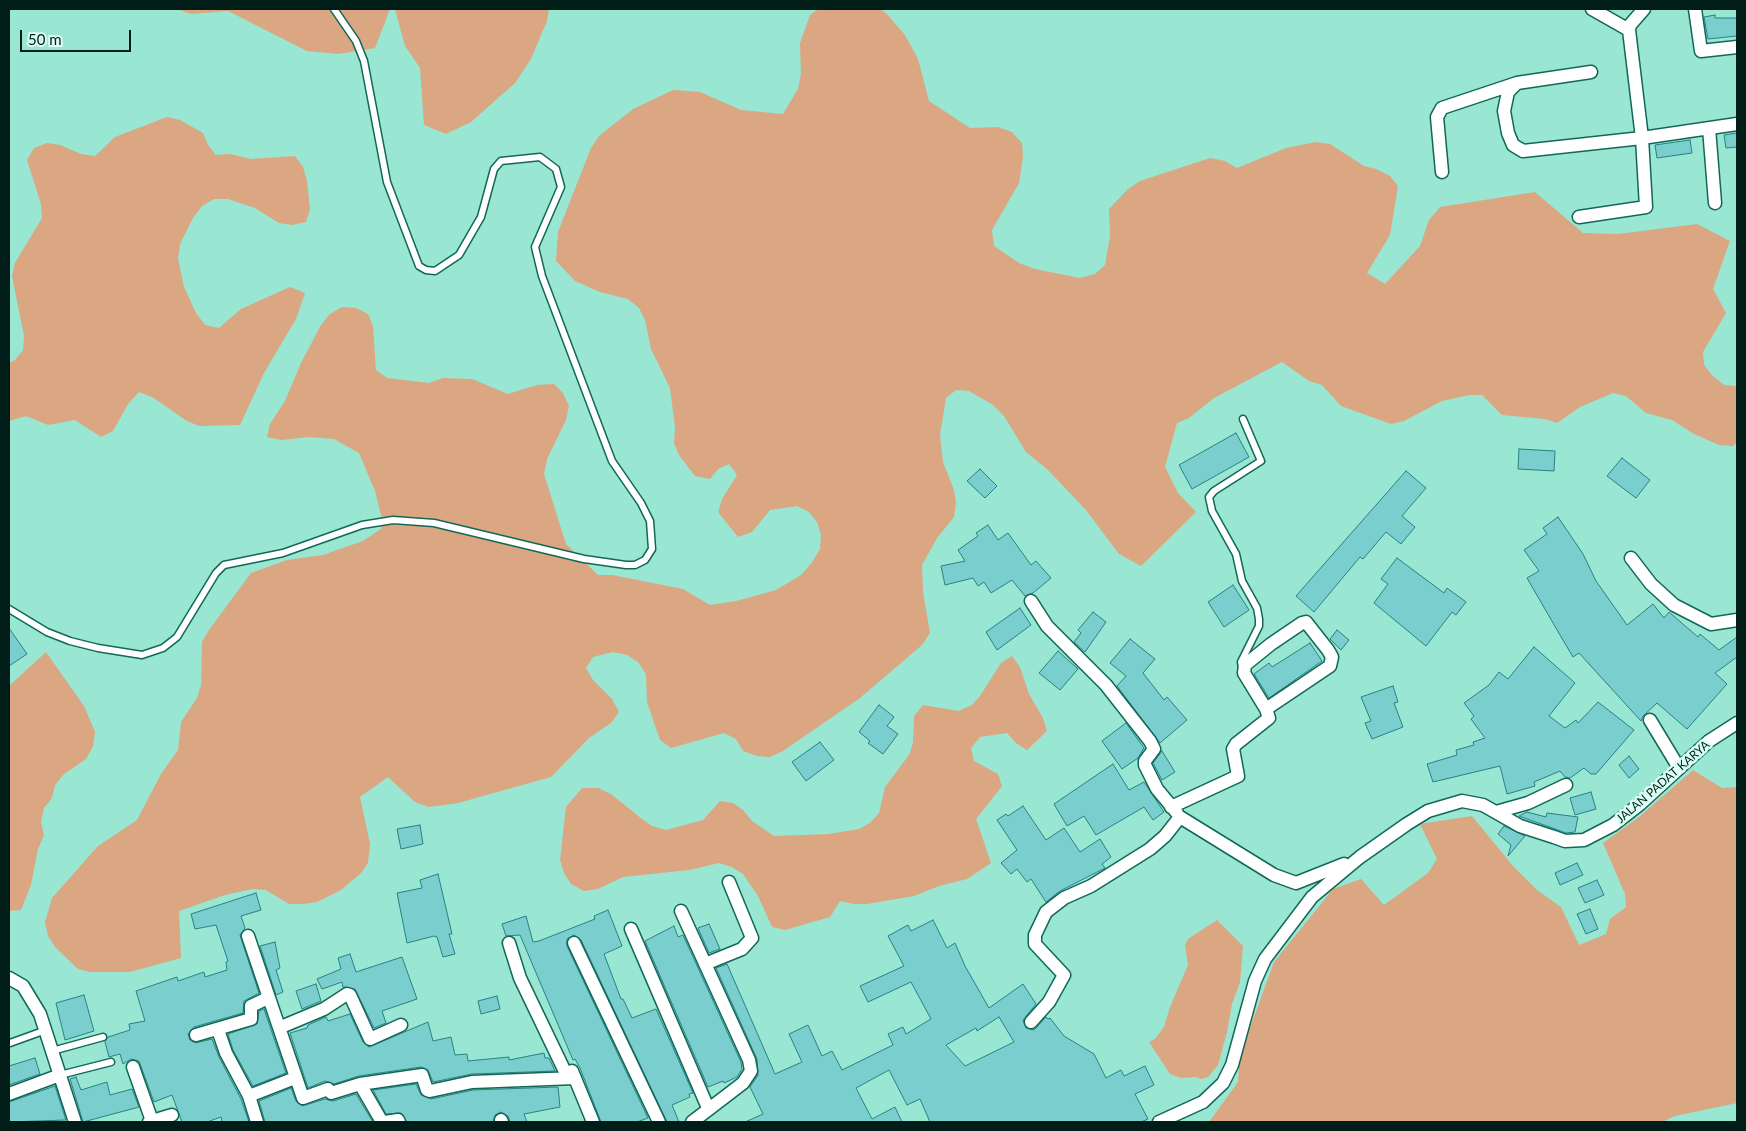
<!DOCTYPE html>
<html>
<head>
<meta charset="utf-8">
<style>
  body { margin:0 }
  #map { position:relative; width:1746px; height:1131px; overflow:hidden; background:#99e6d2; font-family:Lato,sans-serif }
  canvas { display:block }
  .frame { position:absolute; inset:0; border:10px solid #001d17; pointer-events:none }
  .scale { position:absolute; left:20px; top:30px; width:111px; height:22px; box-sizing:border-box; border:2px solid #001d17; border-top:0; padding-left:6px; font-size:15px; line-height:18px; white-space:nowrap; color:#001d17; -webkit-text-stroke:4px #d9fef4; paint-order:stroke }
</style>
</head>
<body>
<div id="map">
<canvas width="1746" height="1131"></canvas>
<div class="frame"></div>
<div class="scale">50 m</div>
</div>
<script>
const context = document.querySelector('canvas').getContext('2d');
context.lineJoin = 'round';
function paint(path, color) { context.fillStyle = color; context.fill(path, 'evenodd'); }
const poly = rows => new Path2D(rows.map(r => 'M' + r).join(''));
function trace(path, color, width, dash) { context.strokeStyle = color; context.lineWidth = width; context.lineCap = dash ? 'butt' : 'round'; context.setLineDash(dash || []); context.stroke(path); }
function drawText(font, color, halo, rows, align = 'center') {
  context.font = font + ' Lato,sans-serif'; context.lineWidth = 5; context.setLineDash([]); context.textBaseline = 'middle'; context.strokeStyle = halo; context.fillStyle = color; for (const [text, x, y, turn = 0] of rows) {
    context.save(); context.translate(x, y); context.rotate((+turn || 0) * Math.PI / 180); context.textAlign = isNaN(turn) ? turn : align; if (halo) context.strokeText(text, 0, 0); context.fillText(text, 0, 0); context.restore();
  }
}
paint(poly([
  [177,9,390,9,375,48,339,54,307,51,228,11,191,14],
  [395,9,549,9,547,21,531,59,515,83,471,122,446,134,424,125,420,68,405,46],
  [818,9,880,9,887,14,905,35,918,59,929,101,970,128,998,127,1012,132,1022,143,1023,157,1019,183,992,230,994,246,1019,263,1035,269,1080,278,1095,274,1105,265,1110,236,1109,209,1128,189,1140,181,1210,158,1225,161,1237,168,1286,148,1316,142,1330,144,1364,166,1376,169,1390,176,1398,186,1390,235,1367,273,1385,284,1420,246,1429,220,1440,207,1535,192,1583,233,1618,234,1697,224,1730,241,1713,289,1726,313,1703,352,1704,365,1712,375,1724,385,1737,386,1737,442,1733,446,1719,445,1694,434,1672,420,1646,413,1626,396,1613,393,1580,407,1557,423,1545,419,1502,415,1482,395,1469,395,1442,401,1404,421,1391,424,1341,406,1322,385,1309,381,1282,362,1214,398,1189,418,1177,423,1165,467,1178,493,1196,512,1141,566,1119,554,1086,510,1048,470,1026,452,1004,416,993,405,969,391,956,390,946,398,940,435,943,462,954,490,956,503,954,517,937,538,922,565,923,592,930,633,922,645,860,698,783,751,770,757,757,756,743,751,736,739,724,733,671,748,660,740,647,702,646,674,638,662,627,655,613,652,593,657,586,668,593,680,612,699,619,712,611,723,589,738,551,777,458,803,429,807,415,802,388,777,360,797,370,844,368,863,361,873,341,890,317,902,304,904,289,904,266,890,252,889,225,895,179,911,181,958,130,972,91,972,78,969,56,948,48,936,45,922,52,898,98,846,137,820,161,774,178,750,181,722,197,698,201,685,202,642,209,630,251,573,287,560,323,555,363,541,381,529,383,523,375,491,359,453,334,439,309,437,281,440,267,437,270,424,285,401,301,363,321,325,330,314,342,307,356,308,368,314,373,326,376,370,387,378,429,383,443,378,472,379,508,394,537,385,554,384,563,393,569,406,566,420,547,459,544,474,566,544,598,575,612,575,683,589,710,605,736,601,776,590,801,575,811,564,820,549,821,535,817,522,809,512,797,506,770,510,752,532,738,537,718,512,722,499,737,475,729,464,718,469,710,479,695,476,679,455,674,443,675,427,670,388,651,349,645,320,639,308,628,299,600,292,575,281,556,261,558,232,591,148,599,136,633,109,673,90,700,92,741,110,783,114,798,89,801,74,800,43,810,15],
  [167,117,180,120,203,133,208,145,216,155,230,154,251,159,295,156,303,167,307,181,310,209,306,222,292,225,279,223,255,208,228,199,214,199,202,206,193,218,180,244,178,259,184,287,196,313,205,325,219,328,241,309,290,287,305,293,296,319,264,373,240,425,199,426,187,421,152,397,139,392,128,404,113,431,101,437,75,420,48,425,26,416,9,421,9,363,15,360,23,350,24,336,12,276,15,263,42,218,41,204,27,160,34,148,47,143,60,145,81,154,95,156,115,137],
  [46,652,84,706,95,732,93,746,86,759,64,774,55,785,52,798,44,808,41,822,44,835,38,849,31,885,21,910,9,911,9,686],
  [1012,656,1020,667,1029,694,1043,718,1047,731,1027,750,1016,743,1007,733,980,737,971,748,974,761,998,774,1002,786,976,819,991,863,967,879,939,886,914,896,867,904,854,904,840,901,830,917,785,930,772,927,758,896,743,874,732,867,719,863,689,870,623,877,598,889,584,891,571,884,564,873,560,860,566,807,582,788,598,788,611,794,642,819,652,826,666,830,703,820,720,801,733,803,743,810,752,821,774,836,829,834,859,829,870,823,879,813,885,787,909,755,913,743,914,716,923,705,959,711,972,705,980,696,1001,663],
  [1693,770,1722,788,1737,787,1737,1103,1675,1116,1662,1122,1209,1122,1238,1082,1240,1055,1274,962,1333,889,1361,879,1384,905,1428,873,1437,859,1420,824,1472,816,1513,866,1537,890,1561,907,1579,945,1606,934,1610,919,1626,907,1625,894,1603,843,1639,817],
  [1217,920,1243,946,1240,982,1232,1004,1227,1032,1218,1065,1208,1077,1201,1079,1195,1077,1181,1078,1170,1074,1149,1042,1155,1039,1164,1027,1170,1007,1188,965,1185,945,1188,939]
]), '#dba682');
const building = poly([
  [1715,15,1715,18,1737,18,1737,36,1708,39,1704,17,1715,15],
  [1737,133,1737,147,1726,148,1724,135,1737,133],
  [1690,140,1692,153,1657,158,1655,145,1690,140],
  [1236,433,1249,457,1192,489,1179,465,1236,433],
  [1519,449,1555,451,1554,471,1518,469,1519,449],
  [1622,458,1650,480,1636,498,1607,476,1622,458],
  [980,469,997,486,985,498,967,481,980,469],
  [1406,471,1426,488,1402,516,1415,527,1401,544,1386,532,1363,559,1360,557,1314,612,1296,596,1406,471],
  [1558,517,1583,554,1596,581,1627,625,1653,604,1664,618,1669,612,1698,637,1700,634,1719,650,1737,637,1737,657,1715,673,1727,684,1687,729,1657,703,1643,716,1641,721,1579,653,1573,657,1560,635,1527,578,1539,571,1524,550,1547,534,1543,528,1558,517],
  [988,525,998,540,1008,533,1031,565,1036,561,1051,578,1033,593,1025,596,1012,580,991,593,984,582,978,586,973,578,945,585,941,566,965,561,958,550,978,536,976,533,988,525],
  [1397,558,1444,593,1447,588,1466,602,1456,615,1452,612,1426,646,1374,603,1388,584,1381,579,1397,558],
  [1233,585,1249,610,1224,627,1208,602,1233,585],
  [1020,608,1031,625,997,650,986,632,1020,608],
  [1093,612,1106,622,1085,652,1074,642,1081,633,1078,630,1093,612],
  [9,628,27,654,9,666,9,628],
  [1337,630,1349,640,1341,650,1330,639,1337,630],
  [1130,639,1155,659,1143,673,1164,700,1167,697,1187,720,1160,743,1117,686,1126,676,1110,663,1130,639],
  [1310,643,1322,661,1269,698,1254,674,1269,663,1272,667,1310,643],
  [1534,647,1575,683,1549,716,1565,728,1576,720,1578,723,1598,702,1634,730,1596,774,1591,774,1584,768,1570,778,1565,777,1560,771,1534,782,1535,786,1507,794,1500,766,1433,782,1427,764,1457,755,1456,750,1474,745,1473,742,1485,738,1471,719,1474,716,1464,703,1489,685,1499,672,1508,679,1534,647],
  [1058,651,1078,669,1060,690,1039,673,1058,651],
  [1393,686,1398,702,1394,703,1403,727,1372,739,1365,723,1371,721,1361,697,1393,686],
  [879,705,894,717,887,726,898,734,883,754,868,743,870,741,859,732,879,705],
  [1126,723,1144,748,1138,758,1122,769,1102,741,1126,723],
  [820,742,834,760,806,781,792,762,820,742],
  [1162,751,1175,772,1162,780,1153,763,1162,751],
  [1629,756,1639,769,1629,778,1619,765,1629,756],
  [1113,764,1129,790,1144,782,1164,812,1153,820,1144,807,1096,835,1084,816,1067,826,1054,804,1113,764],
  [1591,792,1596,809,1575,815,1570,798,1591,792],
  [1023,806,1046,840,1064,828,1080,852,1100,839,1111,857,1102,864,1105,868,1060,891,1046,902,1031,879,1027,882,1017,869,1011,874,1001,863,1017,850,997,820,1006,814,1008,816,1023,806],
  [1527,812,1546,817,1547,813,1578,817,1575,832,1566,833,1519,816,1527,812],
  [420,825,423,844,401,849,397,829,420,825],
  [1504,826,1525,836,1508,856,1511,845,1498,834,1504,826],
  [1577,863,1583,875,1560,885,1555,873,1577,863],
  [438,874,452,934,449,934,455,954,443,957,437,937,434,936,407,943,397,893,422,888,420,880,438,874],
  [1597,880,1604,895,1585,903,1578,888,1597,880],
  [256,893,261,910,241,916,245,928,240,935,259,993,244,1001,243,1013,194,1027,188,1034,190,1040,195,1043,212,1039,219,1057,241,1099,249,1122,222,1122,221,1117,207,1122,182,1122,172,1095,154,1102,139,1061,131,1059,123,1064,120,1054,109,1057,105,1042,108,1037,130,1030,129,1024,145,1021,136,991,177,977,178,981,204,972,205,977,227,970,226,962,228,961,216,925,195,929,191,914,256,893],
  [1590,909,1598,929,1586,934,1577,914,1590,909],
  [608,910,622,946,604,954,621,999,623,999,632,1018,656,1009,693,1093,689,1094,690,1097,672,1105,679,1122,667,1122,581,940,574,935,567,939,567,946,648,1118,637,1122,601,1122,580,1068,575,1059,573,1060,520,935,506,936,502,924,526,916,533,942,539,941,595,919,594,916,608,910],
  [933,920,947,948,955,943,965,966,989,1008,1023,984,1036,1004,1023,1020,1026,1028,1034,1030,1046,1017,1048,1019,1050,1018,1064,1036,1094,1054,1106,1078,1121,1070,1124,1076,1145,1066,1154,1085,1135,1094,1148,1119,1141,1122,930,1122,920,1099,907,1105,889,1070,856,1088,872,1119,895,1107,902,1122,745,1122,763,1114,750,1087,758,1075,757,1059,716,968,727,964,775,1074,802,1062,789,1034,808,1025,822,1056,832,1051,842,1070,893,1045,888,1034,903,1027,906,1034,931,1019,911,982,868,1002,860,986,904,966,888,936,908,925,911,931,933,920],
  [999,1017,1014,1042,965,1066,946,1045,976,1028,977,1031,999,1017],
  [709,924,720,949,709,953,698,928,709,924],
  [674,926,678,937,683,935,741,1062,742,1069,737,1077,724,1083,723,1081,708,1087,645,941,674,926],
  [275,942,280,968,276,970,283,992,276,995,260,946,275,942],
  [350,954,356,972,402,957,417,999,382,1011,386,1023,374,1028,355,989,343,987,342,982,322,989,317,979,341,969,338,958,350,954],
  [316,984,321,1001,302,1009,296,991,316,984],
  [84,995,94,1031,65,1040,56,1003,84,995],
  [497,996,500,1009,481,1014,478,1001,497,996],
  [264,1009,286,1073,253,1086,233,1050,228,1034,257,1024,259,1011,264,1009],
  [350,1014,363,1042,369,1047,428,1022,433,1041,451,1037,455,1055,467,1054,468,1061,509,1057,509,1060,544,1053,545,1058,549,1058,555,1071,472,1074,433,1082,428,1070,421,1067,359,1076,334,1084,325,1081,308,1088,290,1033,307,1028,308,1025,326,1017,328,1021,350,1014],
  [35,1058,40,1074,9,1085,9,1066,35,1058],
  [76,1077,81,1090,107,1082,110,1095,132,1089,139,1107,83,1122,70,1079,76,1077],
  [416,1084,421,1095,431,1099,473,1090,558,1087,560,1107,524,1114,527,1122,510,1122,508,1116,501,1112,495,1115,493,1122,407,1122,401,1113,386,1114,373,1090,416,1084],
  [55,1086,66,1120,9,1122,9,1102,55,1086],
  [291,1088,296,1101,302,1106,325,1099,333,1101,356,1094,373,1122,265,1122,259,1101,291,1088]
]);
paint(building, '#7acece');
trace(building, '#288182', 1);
const lane = poly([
  [9,609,47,632,70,641,98,648,142,655,163,648,177,637,216,573,224,565,283,553,362,525,393,520,434,523,584,559,626,565,635,565,645,560,652,549,650,521,641,503,612,461,542,276,535,247,561,187,556,169,540,157,501,161,494,169,481,217,459,255,435,271,426,270,419,266,387,182,364,61,356,41,334,9],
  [1242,667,1241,662,1259,626,1259,619,1257,608,1242,581,1236,554,1212,511,1209,497,1214,491,1261,461,1243,419],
  [10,1043,46,1030],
  [52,1051,103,1037],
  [60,1075,111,1062]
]);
const street = poly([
  [1592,9,1629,30],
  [1695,9,1701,51,1737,47],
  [1591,72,1517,83,1508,92,1504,111,1508,133,1513,145,1523,151,1642,138,1737,124],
  [1709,128,1715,203],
  [1442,172,1437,117,1442,108,1517,83],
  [1579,217,1646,207,1642,138,1629,30,1630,25,1644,9],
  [1631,558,1651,584,1674,605,1711,624,1737,620],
  [1031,601,1047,626,1106,685,1150,741,1154,749,1145,761,1145,765,1157,789,1177,813],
  [1650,720,1679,768],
  [1171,807,1238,776,1233,749,1236,744,1269,718,1266,709,1244,673,1245,665,1271,644,1302,623,1306,622,1328,650,1332,657,1330,666,1266,709],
  [1496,812,1528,803,1566,785],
  [681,911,749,1060,751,1071,743,1083,692,1122],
  [631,929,708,1108],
  [248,936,303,1098,328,1089,331,1093,360,1084,422,1075,427,1090,430,1091,472,1082,575,1078],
  [509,943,520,978,568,1078],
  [574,943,659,1122],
  [705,964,742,949,752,938,729,882],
  [9,978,23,986,40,1014,75,1122],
  [1031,1022,1049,1002,1064,975,1035,944,1035,935,1046,912,1064,898,1091,886,1150,849,1165,836,1180,817,1274,875,1296,883,1344,864],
  [281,1027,324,1009,347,994,350,995,370,1039,401,1025],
  [218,1030,226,1053,249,1096,257,1122],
  [196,1035,251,1019,251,1006,268,998],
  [133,1067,152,1121],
  [572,1071,593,1122],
  [360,1084,382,1122],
  [9,1094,60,1075],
  [249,1096,295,1078],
  [501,1120,502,1122],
  [149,1122,172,1115],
  [385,1122,398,1120,399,1122],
  [1159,1122,1203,1102,1223,1083,1232,1065,1255,981,1265,959,1312,897,1360,857,1407,824,1428,811,1462,801,1483,805,1520,826,1554,837,1565,841,1584,840,1613,825,1640,804,1709,741,1737,723]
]);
trace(lane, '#116857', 9);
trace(street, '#116857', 15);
trace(lane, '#fff', 6);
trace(street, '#fff', 12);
drawText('12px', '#001d17', '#d9fef4', [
  ["JALAN PADAT KARYA",1663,782,-41]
]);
</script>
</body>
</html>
